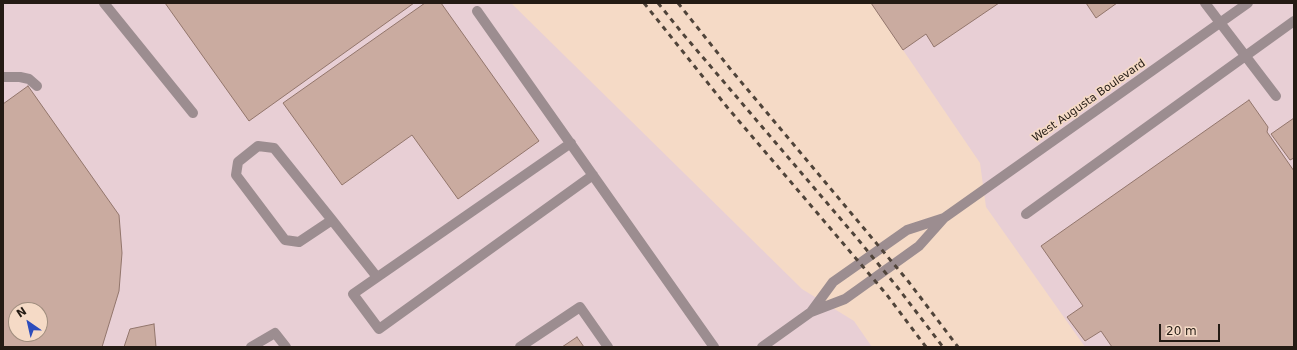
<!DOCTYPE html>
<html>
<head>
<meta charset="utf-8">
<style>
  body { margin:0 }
  #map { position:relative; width:1297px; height:350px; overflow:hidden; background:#f5dac6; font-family:"DejaVu Sans",sans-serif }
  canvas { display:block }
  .frame { position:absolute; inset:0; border:4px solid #241b14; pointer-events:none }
  .north { position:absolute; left:8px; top:302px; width:40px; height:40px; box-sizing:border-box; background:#f5dac6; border:1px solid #a18e7f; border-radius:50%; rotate:326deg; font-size:11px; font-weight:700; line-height:16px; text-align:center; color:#241b14 }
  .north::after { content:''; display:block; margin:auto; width:14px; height:18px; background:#2c4cbc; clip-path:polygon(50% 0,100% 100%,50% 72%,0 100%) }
  .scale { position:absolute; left:1159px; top:324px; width:61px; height:18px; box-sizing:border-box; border:2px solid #241b14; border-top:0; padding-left:5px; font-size:12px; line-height:14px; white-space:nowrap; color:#241b14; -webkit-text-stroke:3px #f5dac6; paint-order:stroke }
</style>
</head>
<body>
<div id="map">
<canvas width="1297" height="350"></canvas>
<div class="frame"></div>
<div class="north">N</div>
<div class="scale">20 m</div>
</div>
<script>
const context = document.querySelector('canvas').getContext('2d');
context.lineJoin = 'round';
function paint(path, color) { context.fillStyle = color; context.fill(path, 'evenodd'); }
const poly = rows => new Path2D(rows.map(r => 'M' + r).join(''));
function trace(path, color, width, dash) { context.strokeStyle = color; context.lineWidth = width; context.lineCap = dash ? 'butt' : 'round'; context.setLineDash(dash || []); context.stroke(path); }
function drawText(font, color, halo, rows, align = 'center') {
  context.font = font + ' "DejaVu Sans",sans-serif'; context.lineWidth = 3.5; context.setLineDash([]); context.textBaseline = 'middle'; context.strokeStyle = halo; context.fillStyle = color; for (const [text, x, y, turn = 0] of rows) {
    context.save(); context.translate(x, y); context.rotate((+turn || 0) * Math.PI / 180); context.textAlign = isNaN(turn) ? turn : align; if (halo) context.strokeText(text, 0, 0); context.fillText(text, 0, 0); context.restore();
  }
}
paint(poly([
  [3,3,511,3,802,289,854,321,872,347,3,347],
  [16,310,40,310,40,334,16,334],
  [871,3,1294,3,1294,347,1085,347,986,207,980,163]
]), '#e8cfd5');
const building = poly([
  [165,3,414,3,249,121,165,3],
  [425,3,441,3,539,141,458,199,412,135,342,185,283,103,425,3],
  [871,3,999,3,934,47,926,34,903,50,871,3],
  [1086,3,1117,3,1096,18,1086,3],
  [28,86,119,215,122,253,119,291,102,347,3,347,3,104,28,86],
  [16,310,40,310,40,334,16,334,16,310],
  [1249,100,1268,127,1267,132,1294,171,1294,347,1112,347,1101,331,1085,341,1067,317,1083,306,1041,246,1249,100],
  [1294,118,1294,158,1290,160,1271,134,1294,118],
  [154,324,156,347,124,347,130,329,154,324],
  [577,337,584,347,562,347,577,337]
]);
paint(building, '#caaba0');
trace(building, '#93766c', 1);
trace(poly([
  [104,3,193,113],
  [1205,3,1276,96],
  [477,11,714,347],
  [3,77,20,77,29,79,37,86],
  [571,143,353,294,379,329,593,175],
  [1026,214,1294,21],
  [332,220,299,242,285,240,236,175,238,162,258,146,274,148,332,220,377,277],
  [811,312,833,282,907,230,944,218],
  [251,347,275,333,286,347],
  [520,347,580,307,608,347],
  [762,347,811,312,845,299,859,289,919,246,944,218,1248,3]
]), '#9c8d90', 10);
trace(poly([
  [644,3,727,107,887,295,926,347],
  [658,3,683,34,856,237,898,288,943,347],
  [678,3,732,71,908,281,958,347]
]), '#50443a', 3, [5, 5]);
drawText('11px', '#241b14', '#f5dac6', [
  ["West Augusta Boulevard",1089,101,-35]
]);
</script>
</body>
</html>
